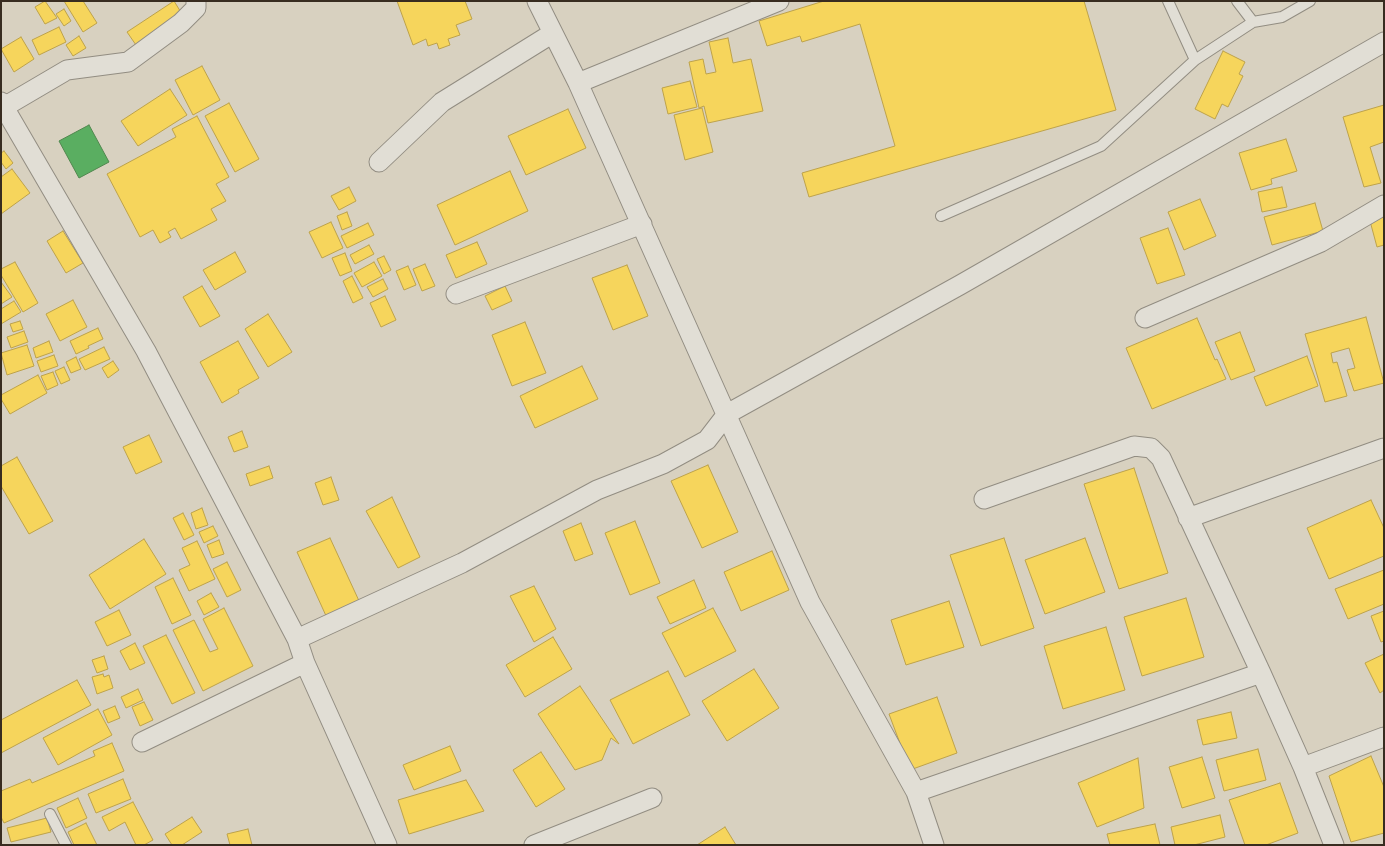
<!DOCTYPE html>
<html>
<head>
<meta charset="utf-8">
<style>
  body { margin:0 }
  #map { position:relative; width:1385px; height:846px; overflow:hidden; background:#d8d1c0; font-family:"IM FELL DW Pica",serif }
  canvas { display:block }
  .frame { position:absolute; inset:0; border:2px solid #382c20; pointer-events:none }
</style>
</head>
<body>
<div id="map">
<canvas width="1385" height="846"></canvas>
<div class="frame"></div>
</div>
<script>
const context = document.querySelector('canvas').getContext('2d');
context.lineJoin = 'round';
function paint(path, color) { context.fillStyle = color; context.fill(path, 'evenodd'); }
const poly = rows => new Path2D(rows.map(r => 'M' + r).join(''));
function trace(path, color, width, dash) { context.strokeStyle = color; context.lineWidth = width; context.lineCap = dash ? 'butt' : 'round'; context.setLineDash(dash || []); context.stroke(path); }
const homes = poly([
  [45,1,57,18,45,24,35,7,45,1],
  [64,1,83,1,97,23,83,32,64,1],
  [174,1,182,14,136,45,127,32,174,1],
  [397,1,465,1,472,19,456,25,460,35,448,39,450,45,439,49,437,43,428,46,426,39,413,45,397,1],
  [824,1,1084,1,1116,110,809,197,802,173,895,146,860,24,802,42,800,36,767,46,759,21,824,1],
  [64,9,71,21,64,26,56,14,64,9],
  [59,27,66,42,39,55,32,40,59,27],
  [79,36,86,48,73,56,66,45,79,36],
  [21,37,34,59,14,72,1,49,21,37],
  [728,38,733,63,751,59,763,111,708,123,704,106,699,108,689,62,703,59,706,74,716,72,709,42,728,38],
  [1223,51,1245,62,1239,74,1243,76,1228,107,1222,104,1215,119,1195,109,1223,51],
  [202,66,220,100,193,115,175,80,202,66],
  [690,81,697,107,668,114,662,88,690,81],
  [170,89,187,115,138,146,121,121,170,89],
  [229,103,259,159,235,172,205,116,229,103],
  [1384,105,1384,142,1370,147,1381,183,1364,187,1343,117,1384,105],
  [702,108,713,152,685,160,674,115,702,108],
  [568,109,586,148,526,175,508,136,568,109],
  [197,116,229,177,216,184,226,201,211,209,217,220,181,239,175,228,168,232,171,237,160,243,153,230,140,237,107,174,176,137,172,129,197,116],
  [1286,139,1297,171,1271,179,1272,184,1251,190,1239,153,1286,139],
  [4,151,13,163,6,169,1,162,1,153,4,151],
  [12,169,30,193,1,214,1,177,12,169],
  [510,171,528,211,455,245,437,205,510,171],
  [349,187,356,201,339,210,331,196,349,187],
  [1282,187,1287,207,1262,212,1258,192,1282,187],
  [1200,199,1216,236,1184,250,1168,212,1200,199],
  [1315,203,1323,231,1272,245,1264,217,1315,203],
  [347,212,352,226,342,230,337,216,347,212],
  [1384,212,1384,245,1377,247,1370,221,1383,217,1381,213,1384,212],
  [331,222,343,248,322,258,309,232,331,222],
  [368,223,374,235,347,248,341,236,368,223],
  [1168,228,1185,275,1157,284,1140,238,1168,228],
  [63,231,83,263,66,273,47,241,63,231],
  [477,242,487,264,456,278,446,255,477,242],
  [369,245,374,254,355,264,350,255,369,245],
  [235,252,246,272,215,290,203,270,235,252],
  [345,253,352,271,340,276,332,258,345,253],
  [384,256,391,270,384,274,377,259,384,256],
  [15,262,38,303,23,312,1,275,1,269,15,262],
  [374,262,382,276,362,287,354,273,374,262],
  [425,264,435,286,422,291,413,269,425,264],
  [627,265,648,316,613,330,592,278,627,265],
  [408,266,416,285,404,290,396,271,408,266],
  [352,276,363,298,353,303,343,281,352,276],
  [383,279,388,289,373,297,367,287,383,279],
  [1,282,12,297,1,304,1,282],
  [202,286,220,316,200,327,183,297,202,286],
  [505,286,512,301,492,310,485,296,505,286],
  [385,296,396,320,381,327,370,303,385,296],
  [73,300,87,327,60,341,46,314,73,300],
  [14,301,21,312,1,324,1,309,14,301],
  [268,314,292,352,268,367,245,329,268,314],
  [1366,317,1384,383,1354,391,1347,370,1355,368,1349,348,1331,353,1333,363,1337,362,1347,396,1325,402,1305,334,1366,317],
  [1197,318,1215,360,1217,359,1226,379,1152,409,1126,348,1197,318],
  [20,321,23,329,13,332,10,324,20,321],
  [525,322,546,373,512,386,492,335,525,322],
  [98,328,103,339,88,346,89,348,76,354,70,341,98,328],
  [24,331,28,342,11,348,7,337,24,331],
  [1240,332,1255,371,1231,380,1215,342,1240,332],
  [49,341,53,352,36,358,33,348,49,341],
  [238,341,259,378,238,390,239,393,222,403,200,362,238,341],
  [27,345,34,366,7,375,1,353,27,345],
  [104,347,110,359,85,370,79,359,104,347],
  [54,355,58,366,41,372,37,361,54,355],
  [1307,356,1318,386,1266,406,1254,377,1307,356],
  [76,357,81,369,71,373,66,362,76,357],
  [113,361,119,370,108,378,102,368,113,361],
  [582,366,598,399,535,428,520,396,582,366],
  [64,367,70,380,61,384,55,371,64,367],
  [53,372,58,385,47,390,41,376,53,372],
  [38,375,47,393,10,414,1,399,1,395,38,375],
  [242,431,248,447,234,452,228,437,242,431],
  [149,435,162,462,136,474,123,447,149,435],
  [17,457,53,521,29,534,1,486,1,466,17,457],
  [708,465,738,532,702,548,671,481,708,465],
  [269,466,273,478,250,486,246,474,269,466],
  [1134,468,1168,573,1119,589,1084,484,1134,468],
  [331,477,339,500,323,505,315,483,331,477],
  [392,497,420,557,398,568,366,511,392,497],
  [1371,500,1384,528,1384,556,1329,579,1307,528,1371,500],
  [202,508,208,525,196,529,191,513,202,508],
  [183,513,194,535,184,540,173,518,183,513],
  [635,521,660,583,630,595,605,533,635,521],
  [581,523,593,554,575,561,563,531,581,523],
  [213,526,218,536,204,543,199,532,213,526],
  [330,538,360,603,327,618,297,552,330,538],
  [1004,538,1034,628,981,646,950,555,1004,538],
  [1085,538,1105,592,1045,614,1025,560,1085,538],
  [144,539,166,574,110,609,89,575,144,539],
  [219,540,224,554,212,558,207,545,219,540],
  [197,541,215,579,189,591,179,570,190,565,182,548,197,541],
  [772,551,789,590,741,611,724,572,772,551],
  [227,562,241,590,227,597,213,569,227,562],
  [1384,570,1384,604,1348,619,1335,589,1384,570],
  [173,578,191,615,172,624,155,587,173,578],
  [694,580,706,608,670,624,657,597,694,580],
  [534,586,556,629,534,642,510,596,534,586],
  [211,593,219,607,204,615,197,601,211,593],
  [1186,598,1204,657,1142,676,1124,617,1186,598],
  [949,601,964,647,906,665,891,620,949,601],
  [224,608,253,666,203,691,173,630,194,620,210,652,218,649,203,619,224,608],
  [713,608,736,651,685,677,662,633,713,608],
  [119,610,131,635,107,646,95,622,119,610],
  [1384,611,1384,641,1381,642,1371,616,1384,611],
  [1106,627,1125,690,1063,709,1044,646,1106,627],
  [166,635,195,693,172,704,143,646,166,635],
  [553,637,572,669,525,697,506,665,553,637],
  [135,643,145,663,130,670,120,651,135,643],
  [1384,654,1384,690,1380,693,1365,663,1384,654],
  [104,656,108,669,97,673,92,660,104,656],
  [754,669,779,708,727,741,702,701,754,669],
  [668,671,690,715,633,744,610,700,668,671],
  [103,674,104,677,109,675,113,688,97,694,92,677,103,674],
  [77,680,91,705,1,753,1,720,77,680],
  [580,686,619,744,611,738,602,760,575,770,538,714,580,686],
  [138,689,143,700,126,708,121,697,138,689],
  [937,697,957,753,910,770,889,714,937,697],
  [144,702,153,720,140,726,132,707,144,702],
  [115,706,120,718,108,723,103,711,115,706],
  [98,709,112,735,58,765,43,738,98,709],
  [1231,712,1237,738,1203,745,1197,720,1231,712],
  [112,743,124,771,4,823,1,817,1,791,30,779,32,783,95,756,93,751,112,743],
  [450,746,461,771,414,790,403,765,450,746],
  [1258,749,1266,780,1224,791,1216,760,1258,749],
  [541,752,565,789,536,807,513,770,541,752],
  [1371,756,1384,787,1384,833,1351,842,1329,776,1371,756],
  [1202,757,1215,798,1182,808,1169,767,1202,757],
  [1138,758,1144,808,1097,827,1078,783,1138,758],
  [123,779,131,799,96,813,88,794,123,779],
  [466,780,484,811,409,834,398,800,466,780],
  [1280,783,1298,833,1266,845,1245,845,1229,800,1280,783],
  [78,798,87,818,66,828,57,808,78,798],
  [133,802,153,840,144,845,136,845,125,822,109,831,102,817,133,802],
  [1220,815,1225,837,1194,845,1175,845,1171,827,1220,815],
  [192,817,202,832,182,845,172,845,165,834,192,817],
  [47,818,51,832,11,842,7,828,47,818],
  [86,823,97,845,74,845,68,832,86,823],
  [1155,824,1160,845,1110,845,1107,834,1155,824],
  [725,827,736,845,697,845,725,827],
  [248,829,252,845,230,845,227,834,248,829]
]);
paint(homes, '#f6d55c');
trace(homes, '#bda24a', 1);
const public = poly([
  [89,125,109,162,79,178,59,141,89,125]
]);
paint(public, '#5aae61');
trace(public, '#50874e', 1);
const lane = poly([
  [1168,1,1195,60],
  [1237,1,1253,22],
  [941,216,1101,146,1195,60,1253,22,1282,17,1310,1],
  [50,814,66,845]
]);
const street = poly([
  [537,1,578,83,810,602,916,792,934,845],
  [578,83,779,1],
  [1,102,146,351,297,639,305,663,387,845],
  [4,107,67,70,128,62,181,23,196,8,196,1],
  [379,162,442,102,553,33],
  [456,294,642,224],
  [1145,318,1321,242,1384,205],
  [984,499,1134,446,1151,448,1161,458,1261,673,1303,767,1334,845],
  [1188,518,1384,448],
  [297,639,462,563,597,490,663,464,707,440,727,414,960,285,1384,42],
  [142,742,305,663],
  [1303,767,1384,737],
  [916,792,1261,673],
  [534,845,652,798]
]);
trace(lane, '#928d82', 12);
trace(street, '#928d82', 21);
trace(lane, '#e1ded5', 10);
trace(street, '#e1ded5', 19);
</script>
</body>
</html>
